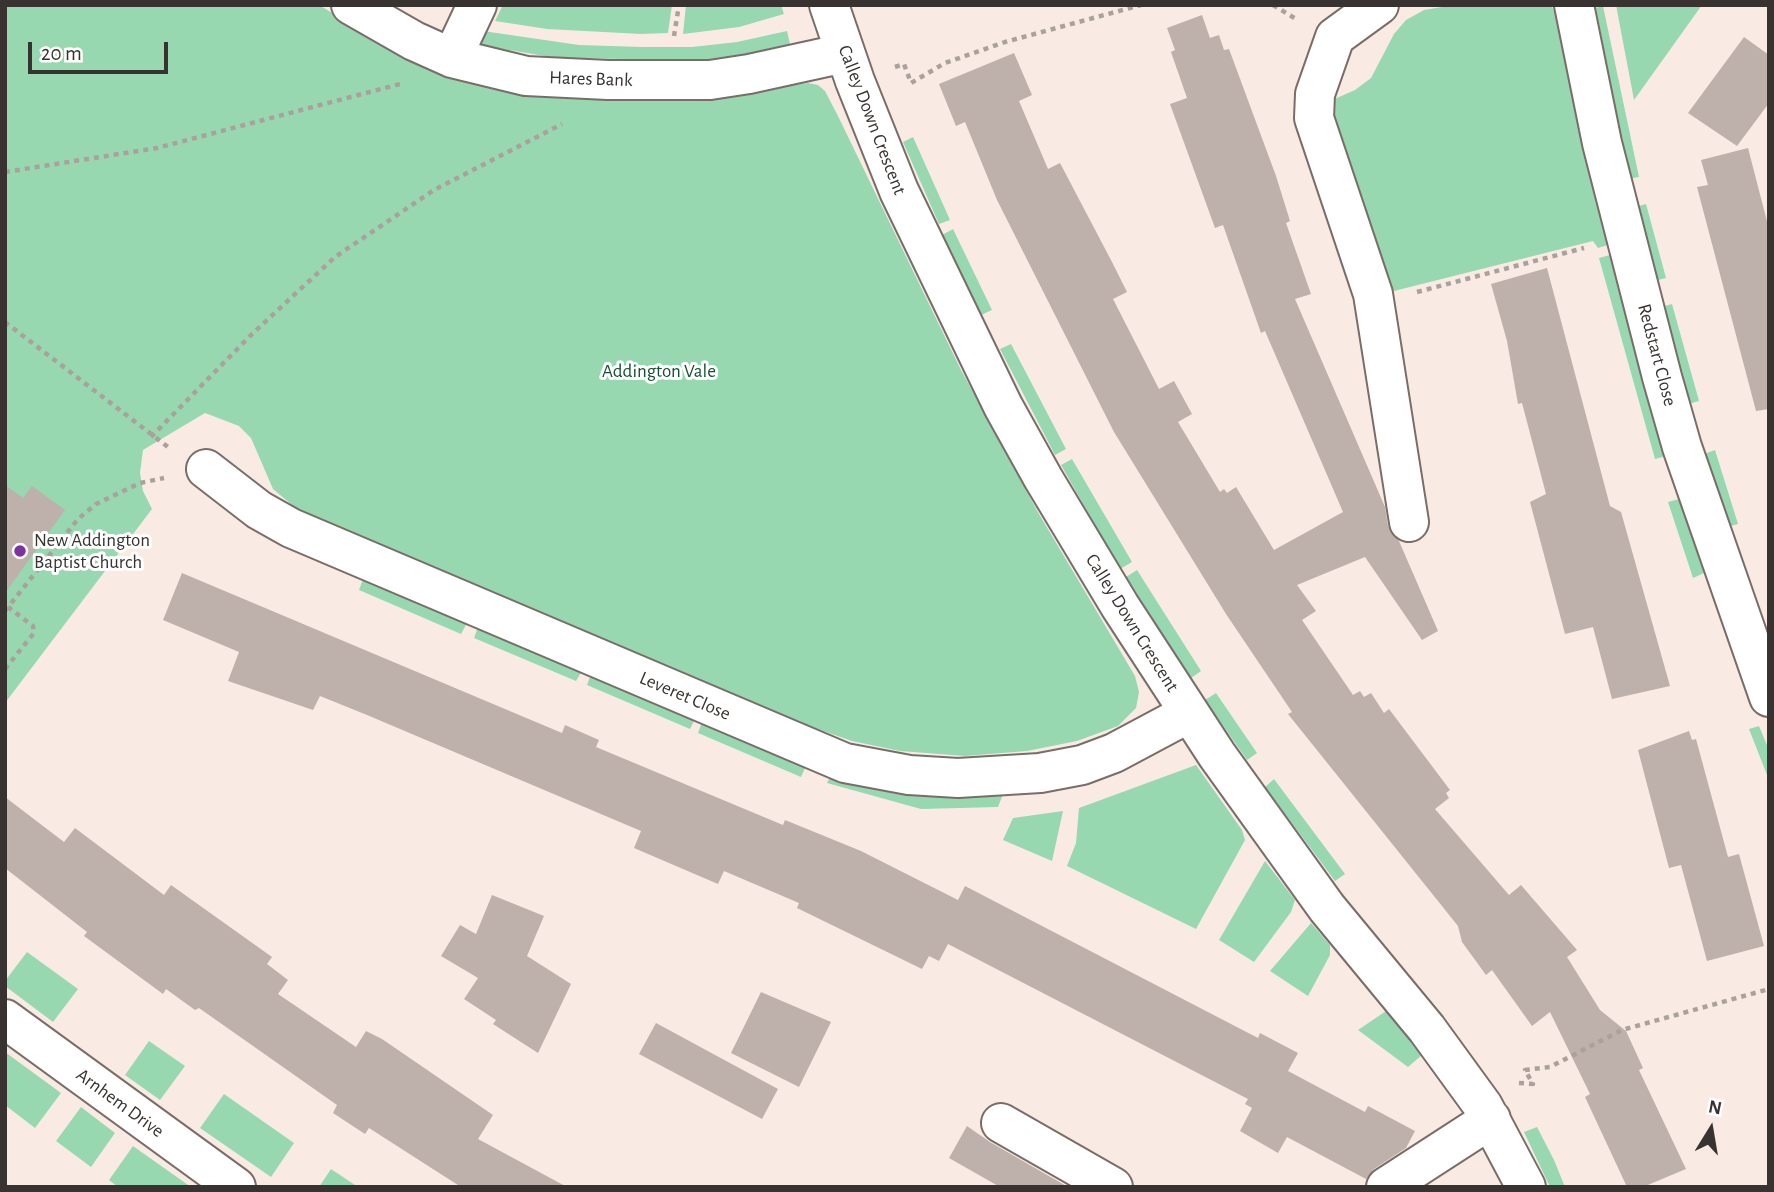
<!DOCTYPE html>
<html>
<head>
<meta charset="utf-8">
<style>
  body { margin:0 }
  #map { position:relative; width:1774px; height:1192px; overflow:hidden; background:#f9ebe4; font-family:"Alegreya Sans",sans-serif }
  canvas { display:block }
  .frame { position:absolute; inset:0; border:7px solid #383330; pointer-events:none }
  .north { position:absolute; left:1676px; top:1094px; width:70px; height:70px; -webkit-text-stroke:5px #fff; paint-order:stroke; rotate:11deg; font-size:19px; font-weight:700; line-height:28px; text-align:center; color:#383330 }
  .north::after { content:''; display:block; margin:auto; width:24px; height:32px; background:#383330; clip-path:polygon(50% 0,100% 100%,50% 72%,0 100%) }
  .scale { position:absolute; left:28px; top:42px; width:140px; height:32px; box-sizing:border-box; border:4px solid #383330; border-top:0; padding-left:9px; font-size:21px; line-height:24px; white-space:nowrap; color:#383330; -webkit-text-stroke:5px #fff; paint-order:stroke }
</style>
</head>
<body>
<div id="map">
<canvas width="1774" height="1192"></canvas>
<div class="frame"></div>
<div class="north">N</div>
<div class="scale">20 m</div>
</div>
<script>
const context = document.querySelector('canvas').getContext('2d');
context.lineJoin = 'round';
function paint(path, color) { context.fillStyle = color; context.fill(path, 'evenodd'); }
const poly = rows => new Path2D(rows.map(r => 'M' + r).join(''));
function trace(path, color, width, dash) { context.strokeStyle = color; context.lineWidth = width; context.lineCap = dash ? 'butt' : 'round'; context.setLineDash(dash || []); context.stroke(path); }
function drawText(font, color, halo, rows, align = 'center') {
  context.font = font + ' "Alegreya Sans",sans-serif'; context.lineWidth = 6; context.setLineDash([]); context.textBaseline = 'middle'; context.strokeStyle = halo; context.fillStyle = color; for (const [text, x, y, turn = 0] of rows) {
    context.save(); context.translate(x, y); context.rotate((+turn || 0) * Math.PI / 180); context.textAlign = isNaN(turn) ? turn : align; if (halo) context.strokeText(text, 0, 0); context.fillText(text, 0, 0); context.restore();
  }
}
paint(poly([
  [5,5,319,5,405,57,462,80,507,92,552,97,695,100,808,83,818,85,825,91,838,116,961,370,1039,514,1135,676,1139,692,1136,708,1118,726,1077,741,1027,751,965,756,900,751,852,741,803,724,298,510,273,489,251,438,239,426,205,413,143,450,140,473,143,491,152,509,5,703],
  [503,5,672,5,668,33,641,34,547,29,495,21],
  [686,5,781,5,784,14,739,27,683,34],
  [1454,5,1551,5,1555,13,1608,245,1598,248,1593,241,1386,293,1357,212,1330,101,1355,90,1371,78,1394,34,1406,20,1424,10],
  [1616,5,1702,5,1634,100],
  [1603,6,1639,177,1627,179,1591,9],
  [476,30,579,45,643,47,692,47,737,42,787,31,790,44,728,58,693,60,557,58,473,44],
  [913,137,950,220,939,224,903,142],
  [1646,204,1666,278,1654,281,1635,207],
  [953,229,992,310,981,315,942,235],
  [1610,255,1666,456,1655,459,1599,258],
  [1672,304,1699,401,1688,404,1661,307],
  [1011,344,1066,449,1055,455,1000,349],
  [1715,450,1738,524,1727,527,1704,454],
  [1072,459,1132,562,1120,569,1061,465],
  [1679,499,1704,573,1693,578,1668,502],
  [1137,570,1201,671,1191,678,1126,577],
  [363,579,467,623,461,634,359,590],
  [478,627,582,671,576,681,474,638],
  [591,674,695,719,690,729,587,685],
  [1216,693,1257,753,1247,760,1205,700],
  [702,722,806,766,801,777,698,733],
  [1759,726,1769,750,1769,780,1749,729],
  [1196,765,1242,830,1245,840,1196,929,1067,866,1076,843,1079,808],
  [831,775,1003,794,998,807,921,809,827,783],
  [1274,779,1345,874,1335,881,1265,787],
  [1063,811,1052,861,1003,840,1013,818],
  [1265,861,1295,900,1291,912,1254,962,1219,940],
  [1311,923,1330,945,1330,955,1308,996,1270,971],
  [27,952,78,989,53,1022,5,986,5,981],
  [1386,1011,1422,1055,1408,1067,1358,1030],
  [149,1041,185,1066,160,1100,125,1075],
  [5,1052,61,1093,35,1128,5,1105],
  [224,1094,294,1143,271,1177,200,1128],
  [81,1107,115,1133,91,1167,56,1141],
  [1537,1127,1554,1160,1565,1187,1550,1187,1524,1132],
  [133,1146,191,1187,118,1187,109,1180],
  [331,1169,358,1187,319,1187]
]), '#97d8b0');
paint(poly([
  [1202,15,1210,38,1219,35,1224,50,1229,49,1276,176,1290,221,1286,223,1311,294,1295,299,1385,507,1388,526,1399,541,1438,631,1422,640,1365,557,1297,585,1316,611,1302,620,1353,695,1360,691,1364,697,1371,693,1384,713,1389,709,1450,790,1446,793,1449,798,1435,809,1509,895,1521,885,1577,950,1567,957,1600,1010,1626,1031,1643,1068,1639,1070,1686,1169,1643,1187,1627,1187,1585,1097,1590,1094,1550,1012,1532,1026,1492,970,1486,975,1462,942,1458,926,1288,714,1292,712,1226,614,1114,432,997,200,965,122,956,126,939,84,1014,53,1032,95,1019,101,1048,169,1060,163,1112,262,1127,292,1113,299,1159,389,1174,381,1192,414,1178,422,1220,492,1224,489,1227,493,1236,487,1274,550,1343,512,1265,331,1261,333,1223,225,1215,228,1170,104,1187,98,1171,52,1175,50,1167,28],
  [1744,37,1769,55,1769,103,1737,146,1688,113],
  [1748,148,1769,229,1769,409,1756,411,1697,187,1708,185,1701,160],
  [1547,268,1610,506,1621,512,1670,686,1612,699,1593,627,1565,634,1530,502,1546,494,1522,403,1518,404,1507,341,1491,284],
  [5,485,23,498,32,486,65,510,5,593],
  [182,573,562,733,565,725,599,740,596,747,783,825,785,820,861,851,958,900,965,886,1258,1038,1260,1033,1298,1053,1288,1071,1365,1112,1368,1106,1415,1131,1406,1148,1374,1169,1366,1179,1287,1137,1278,1153,1240,1131,1252,1108,1245,1104,1248,1099,948,944,939,961,929,956,922,969,797,908,799,903,724,871,718,884,634,848,641,831,367,715,320,696,313,710,228,681,239,652,163,620],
  [1689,731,1692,740,1696,739,1728,857,1739,854,1764,946,1707,961,1681,865,1669,868,1638,750],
  [5,797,64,842,75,828,164,895,171,885,272,957,267,964,288,980,278,994,356,1047,366,1031,382,1039,493,1115,478,1139,567,1187,461,1187,369,1128,365,1134,333,1113,337,1105,199,1008,195,1010,166,989,163,994,84,936,87,932,5,868],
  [492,895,544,916,527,956,571,984,538,1053,493,1024,496,1020,464,999,478,978,441,956,460,925,476,934],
  [761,992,831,1022,799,1087,731,1053],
  [656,1023,778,1089,762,1119,639,1054],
  [967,1126,990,1142,1068,1187,1000,1187,949,1158]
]), '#beb0aa');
const minor = poly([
  [351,5,414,41,452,58,526,76,608,80,710,80,749,74,845,53],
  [829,5,855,81,899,191,1003,406,1043,478,1120,606,1217,755,1327,908,1427,1029,1483,1106,1526,1187],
  [1379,5,1335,37,1315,94,1314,118,1373,294,1409,522],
  [1574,5,1602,143,1662,377,1682,447,1769,697],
  [452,58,477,5],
  [206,469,259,510,291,528,845,763,909,775,958,778,1040,773,1082,765,1114,753,1189,713],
  [5,1019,236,1187],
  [1001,1123,1113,1187],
  [1386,1187,1491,1119]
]);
trace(minor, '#7a6d68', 42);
trace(poly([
  [1273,5,1296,19],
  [674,36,679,5],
  [895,67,904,64,911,83,945,63,1005,42,1141,5],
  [5,172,157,148,400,84],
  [1417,292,1584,248],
  [5,322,168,447],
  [151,437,252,334,335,257,434,190,562,124],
  [5,611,78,519,96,504,140,483,164,478],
  [5,669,34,633,33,626,8,607],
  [1519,1083,1533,1084,1525,1070,1550,1067,1622,1030,1769,989]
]), '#aba19c', 4.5, [5, 5]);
trace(minor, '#fff', 38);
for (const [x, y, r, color] of [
  [20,551,7,"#7f31a1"]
]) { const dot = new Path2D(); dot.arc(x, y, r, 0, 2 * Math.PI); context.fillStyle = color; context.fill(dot); trace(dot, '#fff', 2.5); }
drawText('19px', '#383330', '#fff', [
  ["Hares Bank",591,79,2],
  ["Calley Down Crescent",872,120,69],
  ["Redstart Close",1657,355,75],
  ["Calley Down Crescent",1132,623,58],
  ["Leveret Close",685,696,23],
  ["Arnhem Drive",120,1103,36]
]);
drawText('19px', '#165032', '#fff', [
  ["Addington Vale",659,371]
]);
drawText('19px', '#383330', '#fff', [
  ["New Addington",34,540],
  ["Baptist Church",34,562]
], 'left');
</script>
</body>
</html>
